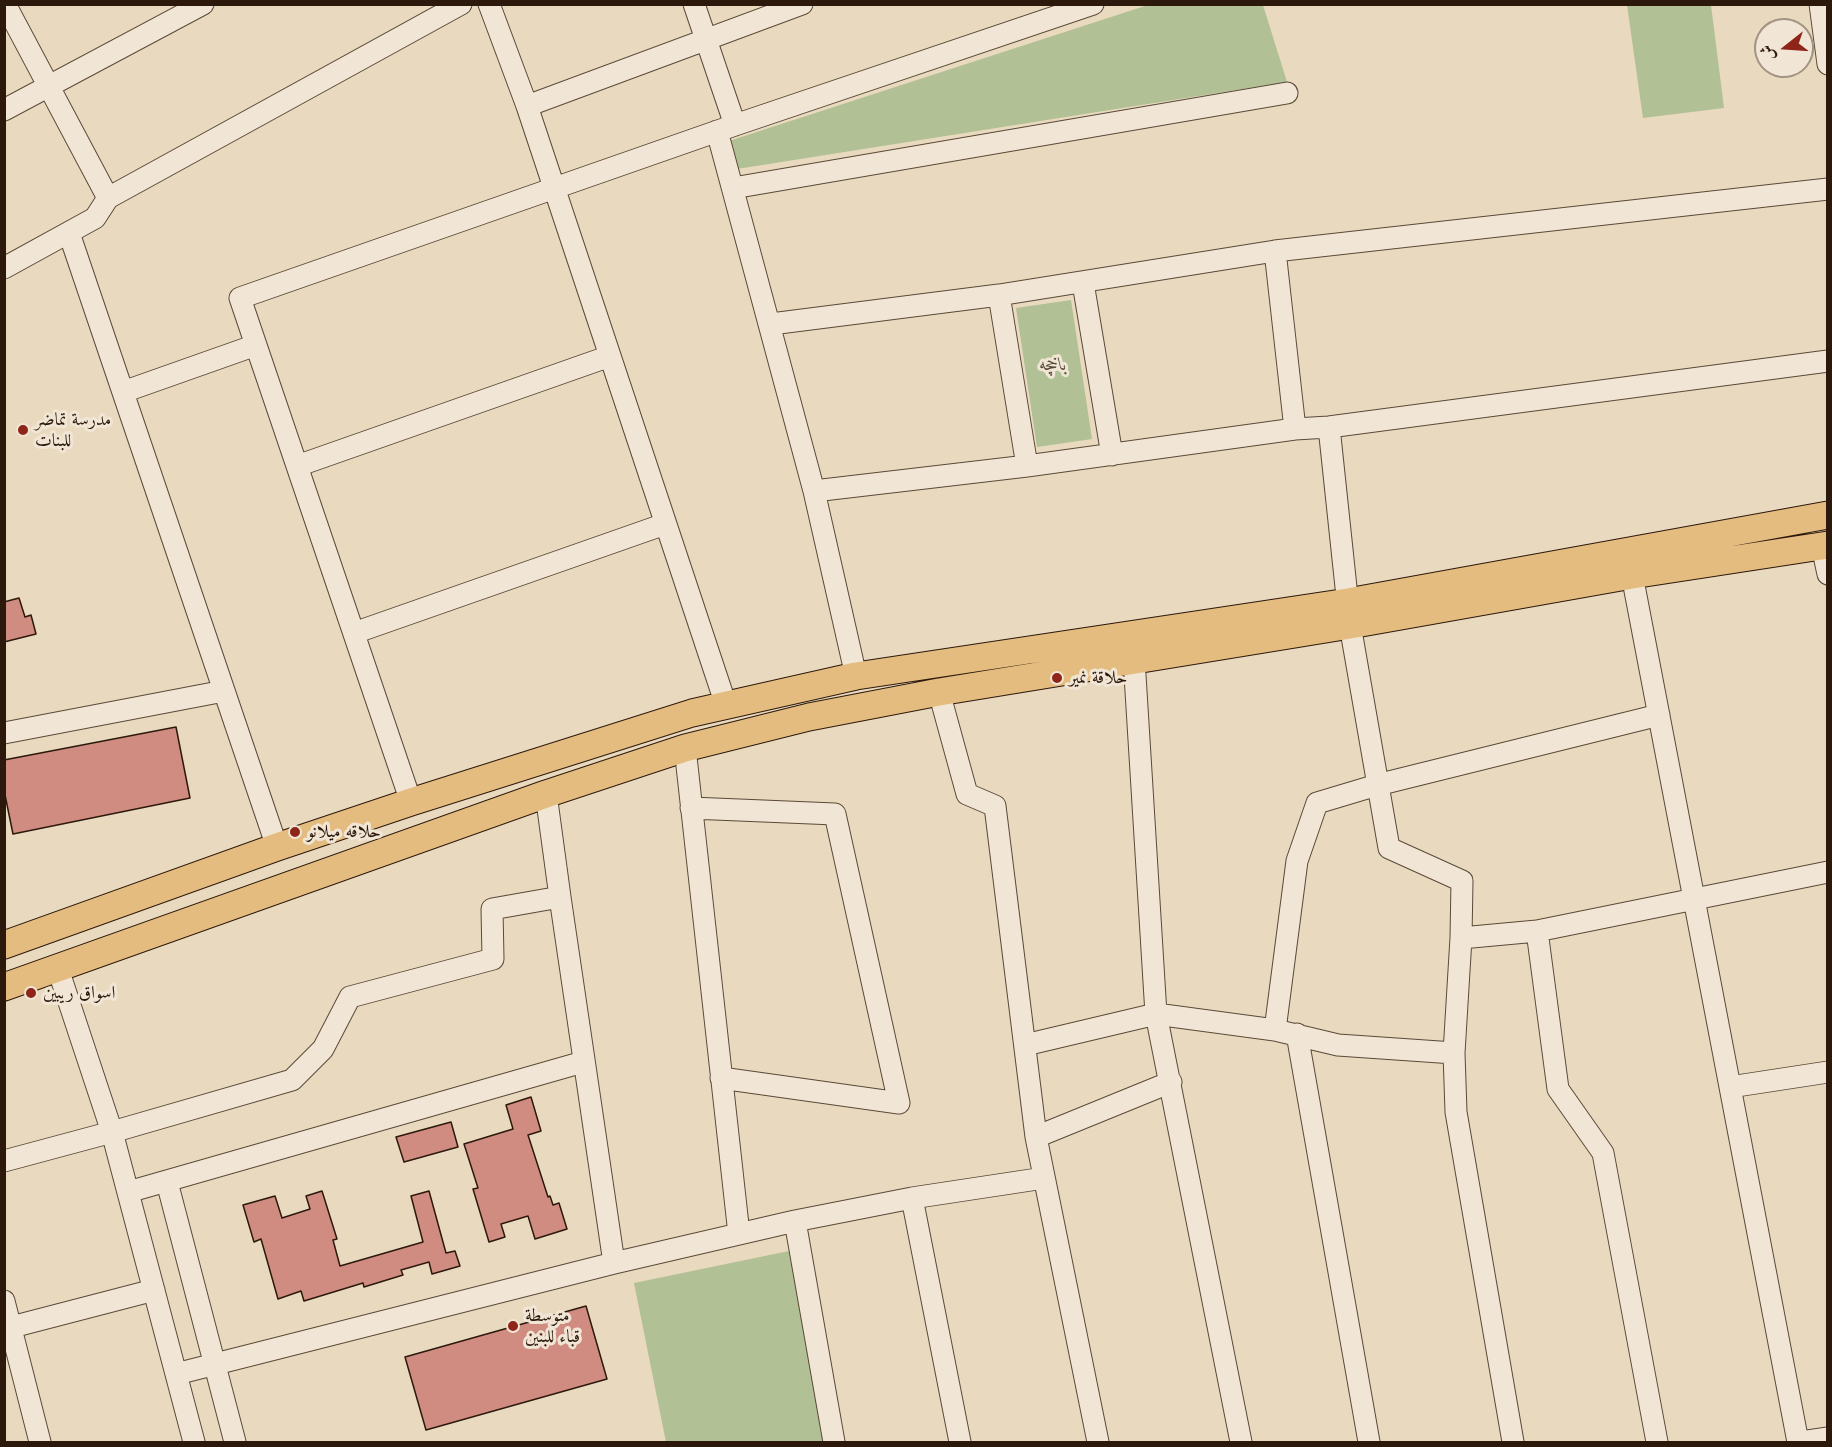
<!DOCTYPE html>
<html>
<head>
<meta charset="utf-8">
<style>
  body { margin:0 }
  #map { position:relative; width:1832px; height:1447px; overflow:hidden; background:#e9d9be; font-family:"Old Standard TT",Amiri,serif }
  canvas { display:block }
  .frame { position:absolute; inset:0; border:6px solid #2c190c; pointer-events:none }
  .north { position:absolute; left:1754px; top:18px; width:60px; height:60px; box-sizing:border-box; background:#f1e6d5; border:2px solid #a29485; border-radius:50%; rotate:253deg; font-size:16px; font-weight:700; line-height:24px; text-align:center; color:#2c190c }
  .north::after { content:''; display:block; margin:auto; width:21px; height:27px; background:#8f2418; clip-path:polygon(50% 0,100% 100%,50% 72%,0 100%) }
</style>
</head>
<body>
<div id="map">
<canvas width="1832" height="1447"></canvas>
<div class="frame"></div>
<div class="north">ش</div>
</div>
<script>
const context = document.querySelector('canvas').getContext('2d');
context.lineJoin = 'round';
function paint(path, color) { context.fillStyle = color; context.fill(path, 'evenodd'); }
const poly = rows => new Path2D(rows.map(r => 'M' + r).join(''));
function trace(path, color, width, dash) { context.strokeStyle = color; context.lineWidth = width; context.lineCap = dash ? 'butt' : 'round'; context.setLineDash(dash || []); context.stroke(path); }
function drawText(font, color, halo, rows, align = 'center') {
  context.font = font + ' "Old Standard TT",Amiri,serif'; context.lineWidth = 6; context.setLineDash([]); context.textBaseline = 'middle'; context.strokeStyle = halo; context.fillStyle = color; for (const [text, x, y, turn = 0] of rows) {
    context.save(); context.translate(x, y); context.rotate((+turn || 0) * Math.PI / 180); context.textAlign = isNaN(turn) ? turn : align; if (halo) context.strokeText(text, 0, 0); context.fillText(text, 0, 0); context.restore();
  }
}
paint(poly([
  [1148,5,1263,5,1287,82,737,169,729,141],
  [1627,5,1711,5,1724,108,1643,118],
  [1071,300,1092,439,1037,447,1016,308],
  [789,1251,827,1442,666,1442,634,1283]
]), '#b1c095');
const building = poly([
  [19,598,25,617,31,615,36,634,4,642,4,602,19,598],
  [176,727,190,798,13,834,4,790,4,760,176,727],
  [531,1097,541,1131,528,1135,548,1197,550,1196,553,1205,559,1203,567,1229,535,1239,528,1216,501,1224,505,1237,489,1242,473,1189,478,1188,464,1144,513,1129,506,1105,531,1097],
  [451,1122,458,1147,404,1162,396,1137,451,1122],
  [322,1191,337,1239,333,1240,340,1266,423,1242,411,1196,429,1191,446,1253,455,1251,460,1266,432,1274,429,1262,401,1270,403,1275,364,1287,363,1283,304,1301,301,1291,278,1299,261,1239,254,1242,243,1205,275,1196,282,1218,310,1209,306,1196,322,1191],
  [586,1306,607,1379,426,1430,405,1357,586,1306]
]);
paint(building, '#d18c81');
trace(building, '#2c190c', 1.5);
const minor = poly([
  [5,4,108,198],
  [489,4,527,106,726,705],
  [694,4,735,125],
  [1820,4,1828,64],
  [527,106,802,4],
  [4,110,203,4],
  [717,131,814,491,856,676],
  [733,188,1287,93],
  [69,233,277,847],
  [1275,251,1295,429],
  [4,268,95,218,108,198,461,4],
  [1083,283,1112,455],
  [999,295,1027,466],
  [771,324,999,295,1275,251,1828,189],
  [123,392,256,345],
  [1329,427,1350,625,1389,848,1462,881,1461,938,1454,1053,1456,1112,1513,1442],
  [297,466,610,356],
  [814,491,1027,466,1295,429,1329,427,1828,361],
  [1822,546,1828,574],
  [1632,575,1798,1442],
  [354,633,665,524],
  [1134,659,1156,1014,1241,1442],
  [939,692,967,794,995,806,1036,1137],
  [4,733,224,691],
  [685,748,739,1234],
  [546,794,560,897,614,1263],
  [411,802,240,298,735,125,1093,4],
  [691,808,835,814,899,1103,721,1078],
  [1537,931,1558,1089,1603,1153,1657,1442],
  [1461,938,1537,931,1828,872],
  [58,969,112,1132,194,1442],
  [1275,1030,1297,861,1317,803,1377,785,1659,715],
  [1297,1034,1369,1442],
  [1025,1045,1156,1014,1275,1030,1338,1045,1454,1053],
  [1730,1087,1828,1072],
  [4,1161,112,1132,292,1080,323,1049,350,997,493,959,492,909,560,897],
  [167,1182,235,1442],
  [128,1192,583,1062],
  [912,1198,960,1442],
  [795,1221,834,1442],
  [4,1301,40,1442],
  [4,1329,154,1290],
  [176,1374,614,1263,795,1221,912,1198,1044,1178],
  [1098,1442,1036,1137,1171,1082],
  [1801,1442,1828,1438]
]);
const major = poly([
  [4,945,277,847,411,802,692,713,856,676,1348,602,1828,515],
  [4,987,546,794,685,748,809,717,939,692,1350,625,1632,575,1828,545]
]);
trace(minor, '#5b4938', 23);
trace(major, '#2c190c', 29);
trace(minor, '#f1e6d5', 21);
trace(major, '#e4bc7f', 27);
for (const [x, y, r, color] of [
  [23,430,6,"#8f2418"],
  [1057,678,6,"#8f2418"],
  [295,832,6,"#8f2418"],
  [31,993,6,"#8f2418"],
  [513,1326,6,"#8f2418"]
]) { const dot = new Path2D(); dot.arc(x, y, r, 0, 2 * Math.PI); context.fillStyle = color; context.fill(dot); trace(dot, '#f1e6d5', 2); }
drawText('italic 18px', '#544b35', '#f1e6d5', [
  ["باخچە",1053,365]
]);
drawText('18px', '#2c190c', '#f1e6d5', [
  ["مدرسة تماضر",35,420],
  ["للبنات",35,441],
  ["حلاقة نمير",1069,678],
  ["حلاقه ميلانو",307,832],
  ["اسواق ريبين",43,993],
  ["متوسطة",525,1316],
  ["قباء للبنين",525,1337]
], 'left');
</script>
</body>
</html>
